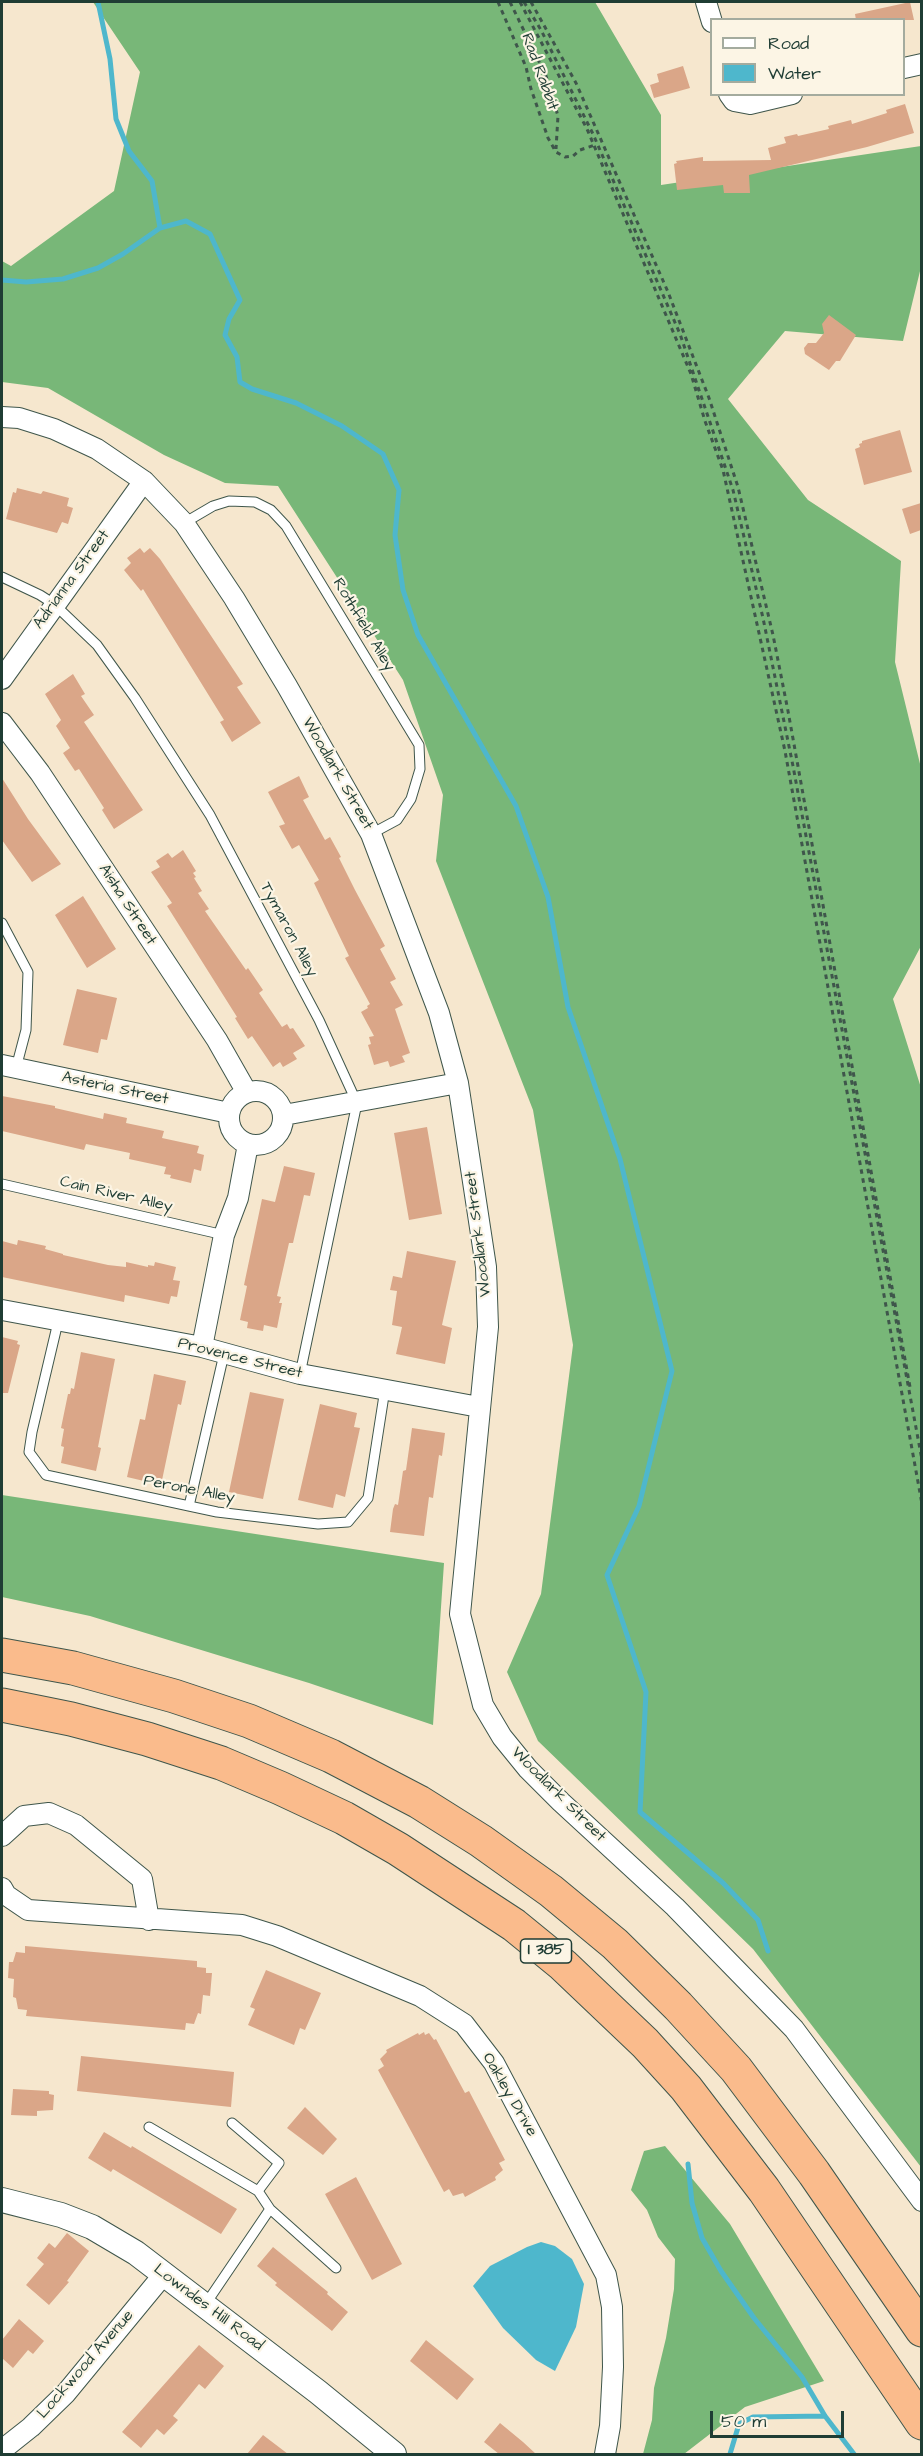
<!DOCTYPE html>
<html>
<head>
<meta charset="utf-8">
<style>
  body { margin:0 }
  #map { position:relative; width:923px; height:2456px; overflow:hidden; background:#f6e7ce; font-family:"Architects Daughter",sans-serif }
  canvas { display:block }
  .frame { position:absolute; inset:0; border:3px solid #1f3d34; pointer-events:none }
  .legend { position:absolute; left:710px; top:18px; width:195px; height:78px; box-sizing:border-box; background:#fcf5e5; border:2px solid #a4ab9e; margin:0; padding:8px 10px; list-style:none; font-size:18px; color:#1f3d34 }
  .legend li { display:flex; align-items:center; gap:12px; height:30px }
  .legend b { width:30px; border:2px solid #a4ab9e }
  .scale { position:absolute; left:710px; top:2411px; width:134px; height:27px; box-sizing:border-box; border:3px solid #1f3d34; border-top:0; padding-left:8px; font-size:18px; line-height:21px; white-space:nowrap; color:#1f3d34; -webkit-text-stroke:4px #fcf5e5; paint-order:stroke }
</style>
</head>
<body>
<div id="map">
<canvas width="923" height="2456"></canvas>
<div class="frame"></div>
<ul class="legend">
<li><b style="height:8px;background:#fff"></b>Road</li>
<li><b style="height:16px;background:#4eb7cc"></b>Water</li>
</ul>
<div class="scale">50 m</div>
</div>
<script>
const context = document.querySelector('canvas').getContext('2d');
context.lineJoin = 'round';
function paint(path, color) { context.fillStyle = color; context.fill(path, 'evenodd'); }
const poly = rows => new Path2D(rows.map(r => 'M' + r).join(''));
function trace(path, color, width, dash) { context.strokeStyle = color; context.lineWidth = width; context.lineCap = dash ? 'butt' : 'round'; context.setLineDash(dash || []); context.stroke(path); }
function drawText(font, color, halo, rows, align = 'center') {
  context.font = font + ' "Architects Daughter",sans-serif'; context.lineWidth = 4.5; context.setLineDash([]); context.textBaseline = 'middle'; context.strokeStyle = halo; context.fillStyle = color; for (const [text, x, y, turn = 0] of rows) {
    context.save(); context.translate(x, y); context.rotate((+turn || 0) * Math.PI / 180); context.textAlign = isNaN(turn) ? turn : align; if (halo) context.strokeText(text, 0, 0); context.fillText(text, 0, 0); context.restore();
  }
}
paint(poly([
  [93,2,595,2,661,115,661,185,921,146,921,267,903,341,785,331,728,399,808,500,901,561,895,662,922,772,921,946,893,999,922,1091,921,2167,753,1949,538,1741,507,1672,541,1594,573,1345,533,1110,436,861,443,795,403,680,278,486,225,483,164,455,48,388,2,382,2,261,11,266,114,191,140,72],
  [2,1495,444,1563,433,1725,309,1683,90,1616,2,1597],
  [665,2146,730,2224,824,2381,745,2407,684,2454,643,2454,652,2420,654,2388,666,2338,674,2289,675,2259,658,2237,647,2210,631,2190,644,2151]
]), '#78b778');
paint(poly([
  [541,2242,555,2246,572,2259,584,2284,576,2327,555,2371,536,2360,503,2328,473,2286,490,2266,527,2247]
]), '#4eb7cc');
trace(poly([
  [98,2,110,59,116,119,129,151,152,181,160,228,186,221,210,234,240,300,229,319,225,335,237,357,240,382,252,389,296,403,342,426,383,454,399,490,395,535,403,590,418,635,516,806,548,897,568,1007,620,1159,672,1371,639,1506,607,1575,646,1692,640,1812,723,1883,758,1920,768,1951],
  [2,280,26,282,63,279,98,268,123,254,160,228],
  [688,2164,692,2203,702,2238,721,2271,754,2318,802,2377,825,2416,854,2454],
  [730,2454,739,2424,753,2417,825,2416]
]), '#4eb7cc', 5);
paint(poly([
  [910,2,914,20,856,20,855,14],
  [683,66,690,88,654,98,650,85,659,82,657,74],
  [905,104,914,133,867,147,749,175,750,193,724,193,723,185,677,190,674,164,677,163,676,161,703,157,703,161,771,160,768,148,786,143,784,137,797,134,798,136,829,129,828,126,851,120,852,124,887,113,886,110],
  [829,315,856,335,840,361,836,361,829,370,805,354,804,348,808,343,816,343,824,333,822,324],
  [900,430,912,472,864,485,855,449,860,447,859,444,862,443,862,441],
  [17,488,41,494,43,491,69,498,67,506,73,508,68,524,62,522,57,533,6,519,13,492,16,493],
  [921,503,921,530,910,534,902,509],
  [140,548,144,553,150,548,160,559,243,684,237,687,261,723,232,742,220,722,224,720,143,589,141,591,124,570,131,563,127,558],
  [73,674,85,694,81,696,94,715,84,722,143,810,114,829,102,810,104,808,79,769,75,771,63,753,70,748,56,726,61,720,45,694],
  [299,776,309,797,303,800,325,840,330,837,341,857,339,858,355,890,385,946,380,949,396,979,390,982,403,1005,395,1009,410,1053,402,1056,405,1062,390,1067,388,1061,374,1065,368,1045,371,1044,369,1037,374,1036,361,1012,368,1008,367,1006,370,1004,345,958,349,956,314,883,319,880,299,845,292,849,279,826,285,824,268,792],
  [2,778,28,819,61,864,32,882,2,840],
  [183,850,196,871,193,873,196,877,194,878,202,891,198,893,209,909,205,911,246,970,248,968,263,990,259,993,282,1027,287,1024,290,1029,293,1028,305,1046,293,1053,297,1059,283,1067,280,1062,273,1067,252,1036,248,1039,235,1018,237,1017,167,906,172,903,151,872,160,867,156,861,168,853,172,858],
  [83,896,116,949,87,968,55,915],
  [77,989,117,998,107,1040,101,1039,98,1053,63,1045],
  [2,1096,55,1106,55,1108,103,1119,104,1113,127,1118,126,1123,164,1131,162,1138,199,1146,197,1153,204,1155,201,1171,194,1169,191,1183,170,1178,171,1175,164,1174,166,1167,129,1159,130,1153,86,1144,84,1150,2,1131],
  [427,1127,442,1214,409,1220,394,1133],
  [284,1166,315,1173,310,1196,304,1195,293,1243,289,1243,277,1296,281,1297,279,1303,282,1303,277,1328,264,1325,263,1331,247,1328,248,1322,240,1320,247,1286,244,1285,262,1199,275,1202],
  [18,1240,46,1246,45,1249,63,1254,63,1255,108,1265,126,1267,126,1262,148,1267,148,1265,154,1266,155,1262,176,1267,173,1280,180,1281,177,1297,171,1296,169,1304,125,1295,124,1302,2,1277,2,1241,17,1245],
  [407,1251,456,1261,442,1325,452,1328,445,1364,396,1354,402,1327,392,1325,397,1291,390,1290,393,1276,402,1278],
  [2,1337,18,1341,17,1344,20,1345,8,1393,2,1393],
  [81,1352,115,1359,98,1447,101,1448,96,1471,61,1463,64,1447,61,1446,64,1429,61,1428,68,1394,70,1394,71,1388,74,1389],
  [154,1374,186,1381,181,1405,178,1404,161,1485,127,1477,140,1419,145,1420],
  [250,1392,284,1399,263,1499,229,1492],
  [320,1404,357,1413,354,1427,360,1428,345,1497,336,1494,333,1508,298,1500],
  [412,1428,445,1433,442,1456,439,1455,433,1498,429,1497,424,1536,390,1532,393,1509,395,1504,398,1505,403,1471,406,1470],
  [25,1946,197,1961,197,1967,206,1968,206,1973,212,1973,210,1996,203,1995,201,2014,198,2013,194,2024,186,2023,185,2030,26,2016,27,2010,18,2009,16,1998,13,1997,14,1979,8,1978,9,1962,13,1962,16,1952,25,1953],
  [266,1970,321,1993,305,2030,300,2028,294,2045,248,2025,255,2009,250,2007],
  [424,2032,425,2035,429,2033,434,2040,436,2039,465,2093,469,2091,505,2160,499,2163,503,2170,495,2177,496,2180,465,2197,463,2193,453,2196,449,2189,444,2192,378,2070,384,2066,380,2059,387,2052,386,2050,418,2033,419,2035],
  [81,2056,234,2072,231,2107,77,2091],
  [13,2089,49,2091,49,2094,54,2095,53,2110,37,2111,37,2116,11,2115],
  [305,2107,337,2139,323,2155,287,2128],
  [104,2132,131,2148,132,2146,237,2209,221,2234,113,2169,111,2172,88,2158],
  [356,2177,402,2264,372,2280,325,2194],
  [67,2233,89,2251,67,2281,69,2282,49,2305,26,2285,44,2264,37,2258,49,2243,55,2248],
  [273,2247,328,2292,327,2294,348,2312,332,2331,275,2285,277,2283,257,2266],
  [19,2319,44,2341,33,2354,28,2350,13,2368,2,2358,2,2340],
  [426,2340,474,2379,457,2400,410,2361],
  [199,2345,224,2366,205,2389,199,2384,173,2416,178,2420,164,2435,157,2429,141,2448,122,2432],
  [500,2423,523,2442,536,2454,499,2454,484,2442],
  [263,2435,288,2454,247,2454]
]), '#daa688');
const service = poly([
  [184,523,213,506,229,501,255,502,271,510,286,526,419,745,420,769,411,799,397,820,371,834],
  [2,577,40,595,54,604,97,645,135,698,210,815,319,1020,357,1103,300,1374],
  [2,923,28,972,26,1030,16,1068],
  [2,1184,224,1235],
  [58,1322,32,1432,29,1452,46,1475,189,1506,217,1512,318,1524,348,1522,368,1498,385,1389],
  [189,1506,224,1354],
  [149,2127,258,2191],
  [270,2209,336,2268],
  [205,2305,270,2209,258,2191,279,2163,232,2123]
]);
const minor = poly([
  [706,2,712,22],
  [904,68,922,64],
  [729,94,734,101,750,104,792,94],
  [2,417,19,418,54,429,97,449,144,481,184,523,234,598,287,686,371,834,439,1013,458,1083,486,1267,488,1327,460,1614,483,1705,502,1737,528,1769,561,1802,675,1907,794,2029,922,2201],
  [2,679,144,481],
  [2,723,40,773,217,1040,246,1091],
  [2,1065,229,1113],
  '229 1118a27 27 0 1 1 54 0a27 27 0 1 1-54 0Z',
  [284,1115,458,1083],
  [2,1310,202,1347,300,1374,479,1407],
  [202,1347,224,1235,238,1198,248,1144],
  [2,1836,24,1816,49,1813,76,1825,142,1879,149,1920],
  [2,1888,6,1895,28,1910,242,1925,277,1936,420,1996,464,2024,494,2063,606,2275,612,2307,613,2367,610,2426,605,2454],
  [2,2450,31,2427,66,2393,164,2274]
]);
const tertiary = poly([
  [2,2200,61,2215,92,2227,136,2253,318,2392,394,2454]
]);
const motorway = poly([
  [2,1655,73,1668,174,1696,249,1721,331,1756,419,1802,481,1841,551,1891,615,1944,678,2006,736,2069,814,2173,922,2330],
  [2,1705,71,1719,147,1739,221,1763,280,1788,344,1818,398,1849,514,1925,563,1965,645,2043,686,2088,764,2190,922,2423]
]);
trace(service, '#3f564b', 11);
trace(minor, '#3f564b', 22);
trace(tertiary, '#3f564b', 26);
trace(motorway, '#3f564b', 35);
trace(poly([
  [498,2,526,67,531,89,548,138,556,152,565,157,573,156,580,150,595,145],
  [510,2,546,76,558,116,556,149],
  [520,2,587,129,691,374,705,421,723,470,785,751,922,1504],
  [524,2,541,30,593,134,680,334,733,490,763,618,793,766,922,1460],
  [531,2,576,83,668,292,709,398,738,487,773,635,788,711,910,1387]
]), '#3f564b', 3, [4.5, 4.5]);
trace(service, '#fff', 9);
trace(minor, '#fff', 20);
trace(tertiary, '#fff', 24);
trace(motorway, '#fabb8c', 33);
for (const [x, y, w] of [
  [546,1951,51]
]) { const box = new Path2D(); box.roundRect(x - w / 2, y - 12, w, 24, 4.5); context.fillStyle = '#fcf5e5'; context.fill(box); trace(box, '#1f3d34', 1.5); }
drawText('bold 15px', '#1f3d34', null, [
  ["I 385",546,1951]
]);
drawText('16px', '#1f3d34', '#fcf5e5', [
  ["Rad Rabbit",539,72,70],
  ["Adrianna Street",72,580,-54],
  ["Rothfield Alley",363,625,59],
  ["Woodlark Street",337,774,60],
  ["Aisha Street",127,905,57],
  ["Tymaron Alley",288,930,62],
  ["Asteria Street",115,1089,12],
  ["Cain River Alley",116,1195,13],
  ["Woodlark Street",479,1234,-97],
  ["Provence Street",240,1359,14],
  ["Perone Alley",189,1490,11],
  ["Woodlark Street",558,1795,45],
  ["Oakley Drive",509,2095,60],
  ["Lowndes Hill Road",208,2308,37],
  ["Lockwood Avenue",86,2365,-49]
]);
</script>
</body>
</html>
